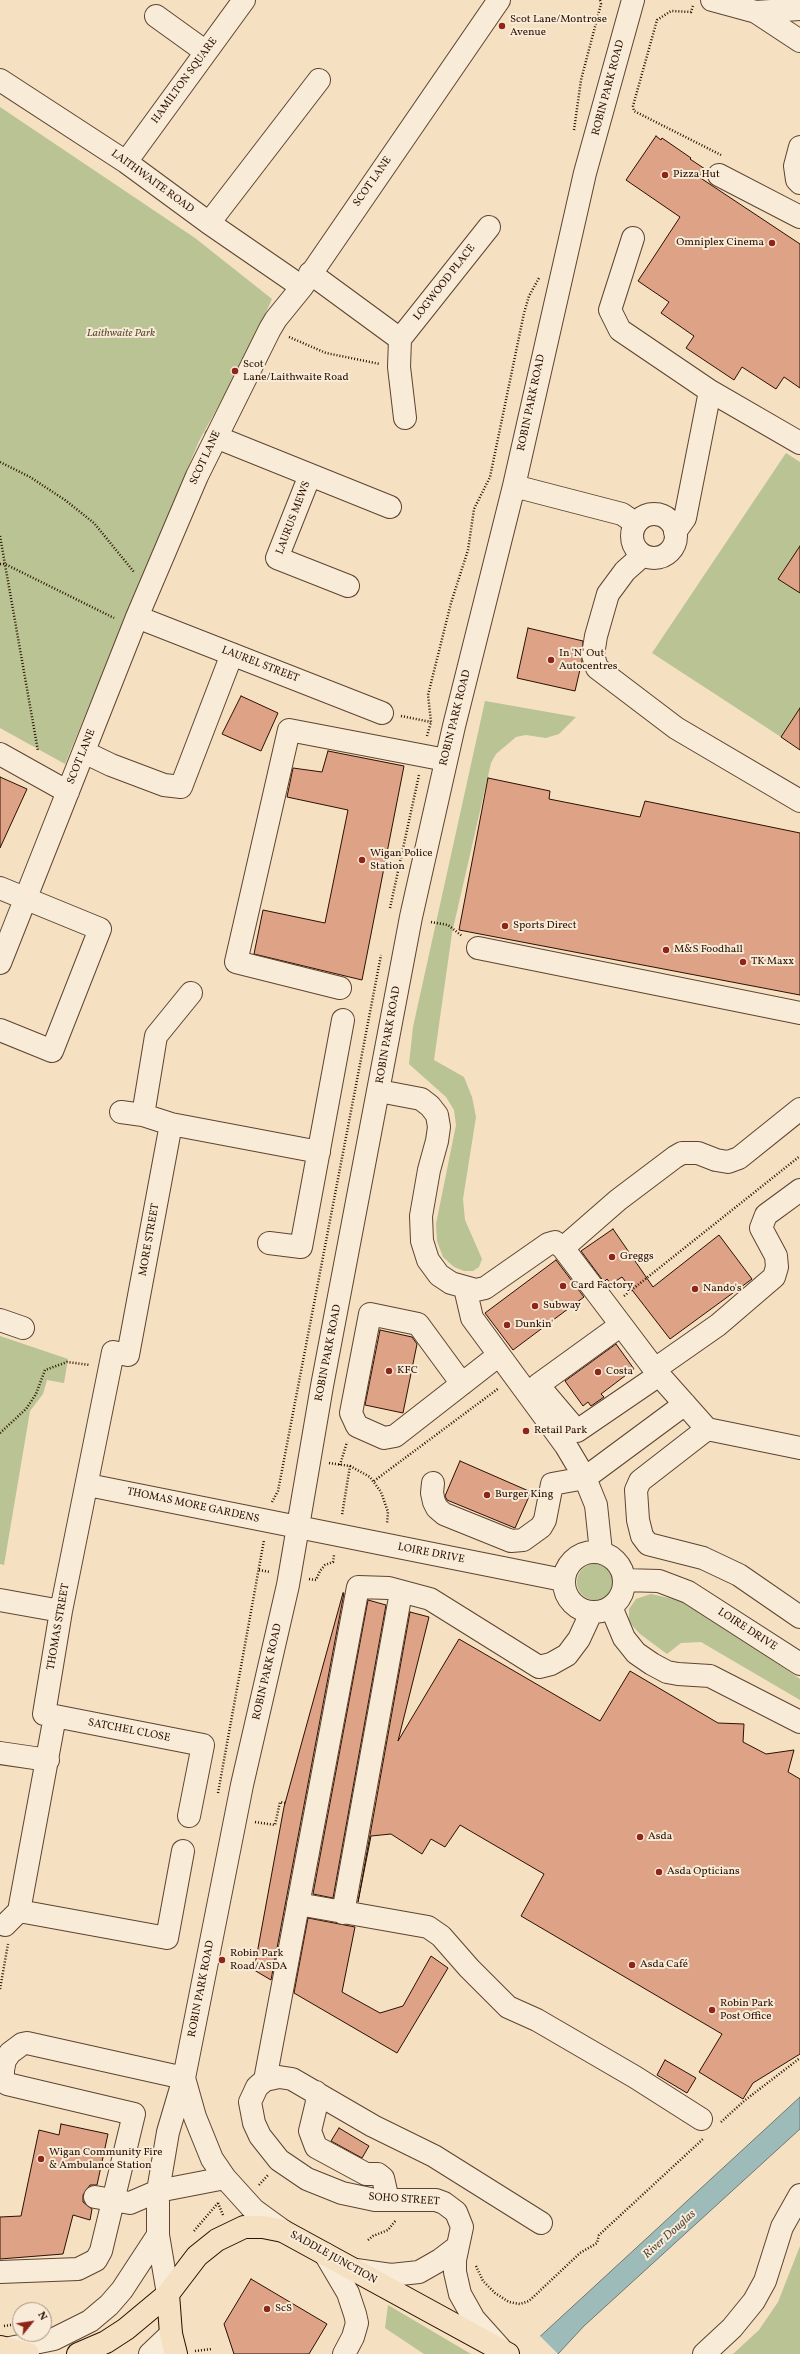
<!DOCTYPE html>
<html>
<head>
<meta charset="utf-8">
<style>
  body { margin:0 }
  #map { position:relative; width:800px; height:2354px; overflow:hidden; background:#f5e0c1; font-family:Vollkorn,serif }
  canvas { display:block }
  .north { position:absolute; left:12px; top:2302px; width:40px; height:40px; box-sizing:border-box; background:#f8ebd7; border:1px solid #a69381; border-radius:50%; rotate:60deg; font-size:11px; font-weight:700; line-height:16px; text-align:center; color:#2c1001 }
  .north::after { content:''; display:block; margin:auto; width:14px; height:18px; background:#8f2418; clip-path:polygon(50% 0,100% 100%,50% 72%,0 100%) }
</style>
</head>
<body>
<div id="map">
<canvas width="800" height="2354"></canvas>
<div class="north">N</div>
</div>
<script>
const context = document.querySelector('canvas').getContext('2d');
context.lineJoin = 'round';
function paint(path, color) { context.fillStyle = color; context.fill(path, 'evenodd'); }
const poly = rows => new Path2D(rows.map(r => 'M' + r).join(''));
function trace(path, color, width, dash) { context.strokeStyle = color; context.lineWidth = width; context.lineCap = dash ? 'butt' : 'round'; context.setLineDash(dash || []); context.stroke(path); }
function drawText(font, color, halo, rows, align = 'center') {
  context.font = font + ' Vollkorn,serif'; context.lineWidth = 4; context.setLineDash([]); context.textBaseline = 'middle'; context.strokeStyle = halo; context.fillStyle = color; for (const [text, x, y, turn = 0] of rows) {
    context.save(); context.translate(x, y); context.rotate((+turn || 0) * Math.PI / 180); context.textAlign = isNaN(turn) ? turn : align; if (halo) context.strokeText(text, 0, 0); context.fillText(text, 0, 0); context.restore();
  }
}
paint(poly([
  [0,107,195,238,272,299,247,354,199,441,65,764,0,728],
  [786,453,800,462,800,546,779,579,800,593,800,708,781,737,652,653],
  [485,701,576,717,559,734,546,738,526,735,516,737,496,754,491,763,452,933,434,1060,464,1077,472,1097,476,1117,463,1199,465,1220,482,1259,479,1267,473,1271,464,1271,454,1267,443,1257,437,1241,436,1224,456,1125,454,1110,446,1097,409,1064,413,1027],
  [0,1336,68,1359,64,1383,47,1380,43,1394,30,1411,4,1565,0,1564],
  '577 1582a18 18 0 1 1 36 0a18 18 0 1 1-36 0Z',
  [651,1594,678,1600,698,1609,800,1679,800,1700,701,1642,681,1643,667,1654,640,1634,629,1622,629,1609,636,1599],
  [800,2246,800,2354,733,2354,759,2330,778,2302],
  [388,2305,471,2354,424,2354,385,2328]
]), '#b9c394');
const water = poly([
  [800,2097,800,2129,584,2326,558,2354,521,2354,800,2097]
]);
paint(water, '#9dbcb9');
trace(water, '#70776f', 1);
paint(poly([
  [539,2335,558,2354,519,2354,519,2353]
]), '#f5e0c1');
const building = poly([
  [656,136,661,140,662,138,691,158,690,159,705,169,699,177,800,244,800,388,784,377,776,389,742,367,734,380,686,348,694,336,661,313,669,302,638,281,680,217,626,180,656,136],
  [800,546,800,593,778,579,800,546],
  [528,628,583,641,582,661,575,691,517,678,528,628],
  [241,696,278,713,261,751,222,734,241,696],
  [800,708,800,750,781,737,800,708],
  [328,751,404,766,362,980,254,954,263,910,325,923,348,810,287,797,293,768,322,772,328,751],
  [0,777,27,789,0,848,0,777],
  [488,778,550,791,549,799,640,817,645,801,800,833,800,995,459,930,488,778],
  [613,1229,653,1287,719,1235,752,1279,670,1339,622,1277,611,1284,607,1279,604,1282,581,1251,613,1229],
  [556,1260,584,1297,513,1350,485,1313,556,1260],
  [380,1330,412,1337,417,1344,403,1413,365,1405,380,1330],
  [616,1344,634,1369,601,1394,604,1397,591,1406,588,1402,583,1406,565,1381,616,1344],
  [460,1461,531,1492,515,1528,447,1500,445,1496,460,1461],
  [343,1593,344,1593,271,1980,254,1970,284,1807,343,1593],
  [368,1600,386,1605,333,1898,313,1894,368,1600],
  [410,1612,429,1617,398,1741,459,1639,600,1721,630,1671,718,1723,744,1724,743,1742,766,1754,794,1750,788,1772,800,1779,800,2054,753,2083,743,2099,699,2072,722,2034,521,1916,544,1874,460,1825,445,1847,431,1839,422,1854,391,1834,371,1836,358,1902,410,1612],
  [308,1918,355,1927,342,1992,380,2013,403,2006,431,1956,448,1968,397,2053,294,1993,308,1918],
  [665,2060,696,2078,687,2093,657,2075,665,2060],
  [61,2124,108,2134,97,2185,90,2185,83,2195,83,2202,92,2209,90,2220,73,2215,63,2254,0,2259,0,2217,21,2216,39,2130,59,2135,61,2124],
  [339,2128,369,2146,362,2158,331,2141,339,2128],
  [251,2279,327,2324,309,2354,234,2354,224,2324,251,2279]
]);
paint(building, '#dea286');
trace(building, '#2c1001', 1);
const minor = poly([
  [712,0,756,12,800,9],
  [756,12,800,41],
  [156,16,206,52],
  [0,80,126,162,209,223,302,287],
  [800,147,795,166,797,180,800,183],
  [126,162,244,0],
  [719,175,800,217],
  [209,223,319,80],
  [633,238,610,310,620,330,710,391,685,518,675,532],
  [310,273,400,339,489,227],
  [400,339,399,367,405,418],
  [710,391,800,443],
  [216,437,390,507],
  [310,475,277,558,348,586],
  [514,486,622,514,635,523],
  '632 536a22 22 0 1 1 44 0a22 22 0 1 1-44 0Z',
  [642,556,625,571,608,594,596,636,593,655,597,668,676,728,800,801],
  [137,617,382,713],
  [84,752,111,765,164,785,181,787,232,654],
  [0,754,68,792],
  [0,888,100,929,52,1051,0,1030],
  [478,948,800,1013],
  [0,963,137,617,197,476,270,329,276,319,302,287,499,0],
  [340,988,236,962,289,730,446,760],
  [379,1091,421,1099,430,1106,437,1115,439,1127,437,1141,429,1170,421,1216,422,1241,428,1260,439,1275,451,1283,476,1290,485,1288,548,1244,555,1242,563,1248,659,1375,707,1429,800,1448],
  [121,1112,143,1115,171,1124,319,1152],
  [143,1115,156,1036,191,993],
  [171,1124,128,1355,113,1352,61,1611,44,1714,55,1716,19,1911,167,1938,183,1851],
  [269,1243,301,1247,343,1020],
  [563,1248,618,1200,675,1157,682,1153,698,1153,716,1160,728,1162,739,1158,800,1109],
  [465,1288,472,1318,566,1446,585,1478,596,1505,601,1552],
  [0,1320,23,1328],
  [621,1325,538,1385,577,1431,659,1375],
  [655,1369,718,1325,774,1277,777,1267,776,1256,761,1228,766,1215,800,1190],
  [462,1384,418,1324,370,1314,351,1413,357,1426,384,1438,395,1436,499,1355],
  [707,1429,640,1481,636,1490,638,1520,642,1536,648,1544,703,1558,739,1575,800,1617],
  [433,1483,432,1493,434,1502,437,1508,444,1514,511,1541,523,1540,541,1527,545,1520,552,1484,585,1478,685,1404],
  [88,1485,563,1580],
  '564 1582a30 30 0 1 1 60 0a30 30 0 1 1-60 0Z',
  [624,1580,659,1581,688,1592,800,1664],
  [0,1600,61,1611],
  [611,1607,624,1638,636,1653,652,1664,667,1672,678,1674,710,1676,800,1722],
  [55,1716,203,1745,189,1816],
  [0,1753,48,1760],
  [298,1904,428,1927,441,1936,469,1968,508,2007,537,2020,635,2077,701,2119],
  [343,1913,401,1592],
  [5,1925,19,1911],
  [184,2078,195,2117,212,2159,225,2178,254,2210,283,2231],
  [265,2080,358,1587,389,1588,430,1599,539,1667,551,1664,567,1655,579,1639,591,1613],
  [316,2092,317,2102,310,2131,316,2147,366,2174,378,2174,383,2178,388,2200],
  [95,2197,130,2203,158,2191,225,2178],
  [325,2254,348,2293,355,2314,357,2323,353,2337,344,2354],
  [356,2270,391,2275,419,2272,440,2260,457,2247],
  [0,2272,78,2269,96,2260,101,2251,134,2114,7,2084,3,2077,3,2070,5,2060,10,2053,22,2044,27,2043,184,2078],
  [168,2294,158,2235,158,2191,168,2132,184,2078,242,1785,288,1585,322,1386,411,917,454,726,514,486,585,173,633,0],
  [10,2348,54,2339,90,2321,109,2305,122,2290,158,2235],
  [500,2348,474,2319,460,2294,455,2272,455,2260,462,2227,456,2212,444,2203,436,2200,375,2200,342,2193,307,2179,279,2160,260,2136,254,2123,250,2102,257,2087,265,2080,279,2077,292,2079,373,2126,434,2156,541,2223],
  [150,2354,171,2334],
  [704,2354,732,2328,754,2301,765,2281,782,2227,800,2195]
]);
const highway = poly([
  [168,2294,171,2334,176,2354],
  [0,2347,28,2354],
  [78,2354,106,2342,126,2329,168,2294,197,2256,217,2240,244,2227,263,2227,283,2231,508,2354]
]);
trace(minor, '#5e4431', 24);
trace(highway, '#2c1001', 24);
trace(poly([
  [693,6,691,12,671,11,657,20,633,106,634,111,721,155],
  [596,20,607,22],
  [574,130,581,80,601,4,600,0],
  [289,337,326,353,380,364],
  [0,462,30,477,65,500,94,523,134,572],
  [0,536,38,751],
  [0,564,5,564,114,618],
  [401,716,431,722],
  [427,736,431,722,428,695,451,603,468,550,474,509,490,477,524,313,529,296,539,278],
  [390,908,419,775],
  [431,922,448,925,462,936],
  [624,1296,800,1156],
  [0,1433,26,1409,36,1394,45,1370,67,1362,90,1365],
  [329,1463,350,1466,342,1515],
  [340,1465,347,1442],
  [350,1466,370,1477,381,1492,388,1512,387,1524],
  [374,1481,499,1388],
  [272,1502,278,1491,381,955],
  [259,1570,270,1572],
  [309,1579,316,1580,320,1571,325,1565,333,1562,334,1555],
  [218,1793,264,1540],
  [255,1822,275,1825,280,1802,285,1803],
  [0,1989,8,1944],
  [721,2122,744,2101,800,2058],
  [259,2185,268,2175],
  [218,2203,223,2215],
  [194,2231,218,2203],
  [368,2240,373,2236,388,2230,396,2220],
  [476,2266,483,2281,495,2293,509,2302,520,2304,529,2301,580,2253,597,2243,599,2235,703,2139],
  [4,2326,17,2324],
  [195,2351,212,2349]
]), '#2c1001', 2.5, [1, 2]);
trace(minor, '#f8ebd7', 22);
trace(highway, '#f5e0c1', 22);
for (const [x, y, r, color] of [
  [502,26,4,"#8f2418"],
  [665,175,4,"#8f2418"],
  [772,243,4,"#8f2418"],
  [235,371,4,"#8f2418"],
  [551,660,4,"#8f2418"],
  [362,860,4,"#8f2418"],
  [505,926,4,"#8f2418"],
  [666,950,4,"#8f2418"],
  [743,962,4,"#8f2418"],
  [612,1257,4,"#8f2418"],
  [563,1286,4,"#8f2418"],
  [695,1289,4,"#8f2418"],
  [535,1306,4,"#8f2418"],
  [507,1325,4,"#8f2418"],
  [389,1371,4,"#8f2418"],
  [598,1372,4,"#8f2418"],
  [526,1431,4,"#8f2418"],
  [487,1495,4,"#8f2418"],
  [640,1837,4,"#8f2418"],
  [659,1872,4,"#8f2418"],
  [222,1960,4,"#8f2418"],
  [632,1965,4,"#8f2418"],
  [712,2010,4,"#8f2418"],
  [41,2159,4,"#8f2418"],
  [267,2309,4,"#8f2418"]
]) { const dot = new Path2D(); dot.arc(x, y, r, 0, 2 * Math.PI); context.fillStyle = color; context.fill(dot); trace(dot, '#f8ebd7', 1.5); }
drawText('11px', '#2c1001', '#f8ebd7', [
  ["Scot Lane/Montrose",510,20],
  ["Avenue",510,33],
  ["Pizza Hut",673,175],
  ["Omniplex Cinema",764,243,"right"],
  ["Scot",243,365],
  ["Lane/Laithwaite Road",243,378],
  ["In 'N' Out",559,654],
  ["Autocentres",559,667],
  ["Wigan Police",370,854],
  ["Station",370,867],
  ["Sports Direct",513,926],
  ["M&S Foodhall",674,950],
  ["TK Maxx",751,962],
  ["Greggs",620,1257],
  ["Card Factory",571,1286],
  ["Nando's",703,1289],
  ["Subway",543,1306],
  ["Dunkin'",515,1325],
  ["KFC",397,1371],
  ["Costa",606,1372],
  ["Retail Park",534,1431],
  ["Burger King",495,1495],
  ["Asda",648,1837],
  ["Asda Opticians",667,1872],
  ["Robin Park",230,1954],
  ["Road/ASDA",230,1967],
  ["Asda Café",640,1965],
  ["Robin Park",720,2004],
  ["Post Office",720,2017],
  ["Wigan Community Fire",49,2153],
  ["& Ambulance Station",49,2166],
  ["ScS",275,2309]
], 'left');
drawText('11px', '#2c1001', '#f8ebd7', [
  ["HAMILTON SQUARE",185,81,-54],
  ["ROBIN PARK ROAD",609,88,-75],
  ["LAITHWAITE ROAD",152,182,36],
  ["SCOT LANE",373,182,-55],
  ["LOGWOOD PLACE",445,283,-52],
  ["ROBIN PARK ROAD",532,403,-78],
  ["SCOT LANE",206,458,-65],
  ["LAURUS MEWS",294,518,-69],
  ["LAUREL STREET",260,665,21],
  ["ROBIN PARK ROAD",456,718,-76],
  ["SCOT LANE",82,757,-68],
  ["ROBIN PARK ROAD",389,1035,-80],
  ["MORE STREET",150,1240,-80],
  ["ROBIN PARK ROAD",329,1353,-79],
  ["THOMAS MORE GARDENS",193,1506,12],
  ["LOIRE DRIVE",431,1554,11],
  ["THOMAS STREET",59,1627,-80],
  ["LOIRE DRIVE",747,1630,33],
  ["ROBIN PARK ROAD",268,1672,-77],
  ["SATCHEL CLOSE",129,1731,11],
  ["ROBIN PARK ROAD",202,1989,-79],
  ["SOHO STREET",404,2200,4],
  ["SADDLE JUNCTION",333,2258,29]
]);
drawText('italic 11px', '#5d4f34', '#f8ebd7', [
  ["Laithwaite Park",121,334]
]);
drawText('italic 12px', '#544c41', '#f8ebd7', [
  ["River Douglas",670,2235,-42]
]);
</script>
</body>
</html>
